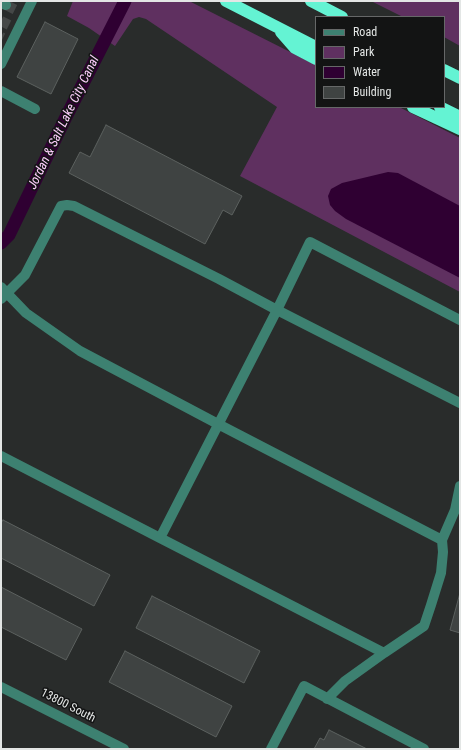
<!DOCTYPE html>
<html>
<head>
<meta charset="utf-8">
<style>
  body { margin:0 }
  #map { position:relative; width:461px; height:750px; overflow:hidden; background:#292c2b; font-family:"Roboto Condensed",sans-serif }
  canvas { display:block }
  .frame { position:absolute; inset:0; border:2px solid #e3e6e5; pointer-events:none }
  .legend { position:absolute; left:315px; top:16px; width:130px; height:92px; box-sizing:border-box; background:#131414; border:1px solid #666868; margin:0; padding:5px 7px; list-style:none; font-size:12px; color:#e3e6e5 }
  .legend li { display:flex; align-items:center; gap:8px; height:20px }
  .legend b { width:20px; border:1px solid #666868 }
</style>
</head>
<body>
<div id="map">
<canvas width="461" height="750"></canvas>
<div class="frame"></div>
<ul class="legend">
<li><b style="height:5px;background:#3d8171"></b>Road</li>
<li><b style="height:11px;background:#5f3060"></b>Park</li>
<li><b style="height:11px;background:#2f0032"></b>Water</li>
<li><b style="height:11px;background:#3f4342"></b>Building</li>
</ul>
</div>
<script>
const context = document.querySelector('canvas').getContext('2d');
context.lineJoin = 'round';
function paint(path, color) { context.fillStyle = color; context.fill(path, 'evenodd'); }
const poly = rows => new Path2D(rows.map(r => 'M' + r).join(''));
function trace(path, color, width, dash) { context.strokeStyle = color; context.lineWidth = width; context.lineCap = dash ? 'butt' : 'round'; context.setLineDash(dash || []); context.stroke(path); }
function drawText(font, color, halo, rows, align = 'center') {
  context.font = font + ' "Roboto Condensed",sans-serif'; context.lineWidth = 3; context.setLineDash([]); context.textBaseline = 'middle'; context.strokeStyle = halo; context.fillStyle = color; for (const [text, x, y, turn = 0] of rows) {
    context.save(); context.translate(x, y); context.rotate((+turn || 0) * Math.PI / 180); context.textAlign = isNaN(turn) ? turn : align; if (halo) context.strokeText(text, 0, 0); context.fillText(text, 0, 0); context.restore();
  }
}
paint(poly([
  [73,1,189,1,316,65,316,107,399,107,460,138,460,292,240,176,277,107,146,19,139,17,133,19,115,46,89,28,67,16],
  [371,1,460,1,460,46,444,37,444,17,403,17]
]), '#5f3060');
paint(poly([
  [388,172,398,173,460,206,460,278,346,219,335,211,330,205,328,196,331,189,342,183]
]), '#2f0032');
trace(poly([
  [1,243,9,235,65,119,125,1]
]), '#2f0032', 13);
const building = poly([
  [45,22,78,39,51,94,17,77,45,22],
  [106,125,242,196,232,215,223,210,205,244,69,173,80,152,90,157,106,125],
  [3,520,110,575,94,606,1,558,1,523,3,520],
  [1,587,82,629,66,660,1,627,1,587],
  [460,593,460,633,450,630,460,593],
  [152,596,260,651,244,683,136,628,152,596],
  [125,651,232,706,216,737,109,682,125,651],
  [329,730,367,749,314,749,320,738,324,740,329,730]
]);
paint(building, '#3f4342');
trace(building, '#5c615f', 1);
trace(poly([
  [6,5,16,10],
  [1,21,9,25],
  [1,37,3,38]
]), '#454847', 10, [10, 5]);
trace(poly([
  [1,3,6,5],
  [1,64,32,1],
  [1,91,35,109],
  [1,287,26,313,80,351,218,424,442,540],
  [1,299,25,275,61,206,67,205,74,206,219,279,277,310,160,538,1,456],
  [460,320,310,242,277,310,460,403],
  [160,538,384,653],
  [1,687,124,749],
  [327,699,345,681,384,653,424,626,431,605,441,573,443,552,442,540,455,510,460,486],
  [271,749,304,686,424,749]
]), '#3d8171', 10);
trace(poly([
  [226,1,316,47],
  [311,1,342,17],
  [281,32,295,48,316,59],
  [444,70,460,78],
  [413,107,460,129],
  [440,107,460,117]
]), '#64f3d3', 12);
drawText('12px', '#e3e6e5', '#131414', [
  ["13800 South",68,706,27]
]);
drawText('italic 13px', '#fecffe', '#131414', [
  ["Jordan & Salt Lake City Canal",64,123,-64]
]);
</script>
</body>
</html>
